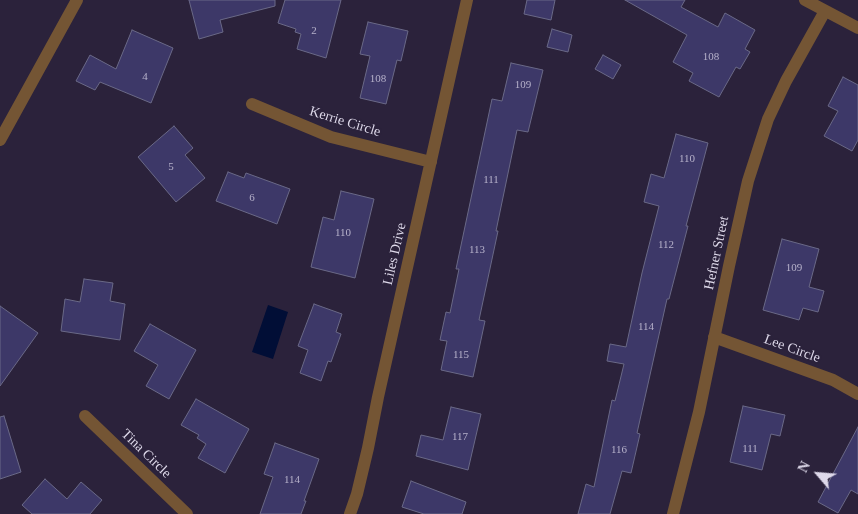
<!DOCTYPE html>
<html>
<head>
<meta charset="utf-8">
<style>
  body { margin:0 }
  #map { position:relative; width:858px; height:514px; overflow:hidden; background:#2b223b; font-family:Georgia,serif }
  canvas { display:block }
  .north { position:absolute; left:793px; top:449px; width:50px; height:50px; -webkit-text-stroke:4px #2b223b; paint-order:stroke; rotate:297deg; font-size:14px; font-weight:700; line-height:20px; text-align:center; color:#ded9ea }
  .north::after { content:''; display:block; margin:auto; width:18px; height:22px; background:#ded9ea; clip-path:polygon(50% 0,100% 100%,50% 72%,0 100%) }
</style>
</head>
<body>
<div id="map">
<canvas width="858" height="514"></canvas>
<div class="north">N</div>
</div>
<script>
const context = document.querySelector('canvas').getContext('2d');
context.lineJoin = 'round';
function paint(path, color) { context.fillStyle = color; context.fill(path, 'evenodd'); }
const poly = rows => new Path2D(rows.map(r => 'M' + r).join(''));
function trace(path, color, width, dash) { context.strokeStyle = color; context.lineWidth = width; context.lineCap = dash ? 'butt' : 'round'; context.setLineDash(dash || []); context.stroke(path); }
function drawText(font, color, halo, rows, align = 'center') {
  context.font = font + ' Georgia,serif'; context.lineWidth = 4; context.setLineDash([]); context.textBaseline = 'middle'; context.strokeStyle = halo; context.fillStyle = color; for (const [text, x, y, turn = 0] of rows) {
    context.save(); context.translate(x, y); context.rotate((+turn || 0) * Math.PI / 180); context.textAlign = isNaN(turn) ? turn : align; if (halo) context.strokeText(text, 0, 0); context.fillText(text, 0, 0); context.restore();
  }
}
paint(poly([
  [268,305,288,312,273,359,252,352]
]), '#010e36');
const building = poly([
  [189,0,275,0,275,6,220,20,223,32,199,39,189,0],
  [285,0,341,0,326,58,297,49,301,34,295,32,296,29,278,23,285,0],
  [527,0,555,0,551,20,524,14,527,0],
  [625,0,685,0,681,7,718,27,725,13,755,30,745,49,750,52,740,69,736,67,719,97,689,81,693,73,673,62,687,35,625,0],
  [368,22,408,31,401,61,397,60,386,104,360,98,370,56,360,54,368,22],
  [552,29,572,35,568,52,547,47,552,29],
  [132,30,173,48,151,103,100,82,95,90,76,81,90,55,116,69,132,30],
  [603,55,621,65,613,79,595,69,603,55],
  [511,63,543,70,528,132,517,130,496,231,498,231,479,320,485,321,473,377,441,370,447,341,440,340,446,312,450,313,459,269,456,269,492,99,502,101,511,63],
  [843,77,858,85,858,140,852,151,824,136,838,111,828,106,843,77],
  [174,126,193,148,185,155,205,178,176,202,138,157,174,126],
  [676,134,708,143,686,226,688,226,669,299,667,299,637,433,640,434,631,473,622,471,610,514,578,514,586,484,594,487,612,400,615,401,624,364,607,361,610,344,626,347,642,273,659,206,644,202,651,174,664,178,676,134],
  [228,172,244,178,246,173,290,189,277,224,216,201,228,172],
  [341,191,374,199,355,278,311,267,323,217,334,220,341,191],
  [782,239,819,249,809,287,824,291,818,312,803,308,799,320,763,310,782,239],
  [84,279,113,283,110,301,125,304,120,340,61,331,65,299,80,302,84,279],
  [314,304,342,314,336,332,341,334,331,362,328,361,321,381,300,373,308,350,298,346,314,304],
  [0,306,38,333,0,386,0,306],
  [150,324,196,350,169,399,146,386,158,365,134,351,150,324],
  [196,399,249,429,225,473,198,458,206,444,197,438,199,435,181,425,196,399],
  [743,406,785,415,780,436,771,434,762,470,730,462,743,406],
  [451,407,481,414,468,470,416,456,421,435,443,440,451,407],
  [4,416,21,472,0,479,0,417,4,416],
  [858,427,858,494,851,490,838,513,818,502,858,427],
  [275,443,319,459,304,501,306,501,301,514,260,514,273,477,264,474,275,443],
  [45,479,67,499,81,482,102,500,90,514,32,514,22,505,45,479],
  [411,481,466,502,462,514,424,514,402,507,411,481]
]);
paint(building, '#3d3868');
trace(building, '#6a6987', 1);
trace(poly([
  [805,0,858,28],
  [252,104,331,137,431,162],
  [0,140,77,0],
  [714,337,833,380,858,394],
  [85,416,187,514],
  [350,514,357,494,368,448,378,397,467,0],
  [673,514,699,412,729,266,748,181,768,119,786,81,825,11]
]), '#745534', 12);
drawText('11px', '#b6b1ca', null, [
  ["2",314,31],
  ["108",711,57],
  ["4",145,77],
  ["108",378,79],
  ["109",523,85],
  ["110",687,159],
  ["5",171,167],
  ["111",491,180],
  ["6",252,198],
  ["110",343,233],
  ["112",666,245],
  ["113",477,250],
  ["109",794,268],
  ["114",646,327],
  ["115",461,355],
  ["117",460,437],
  ["111",750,449],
  ["116",619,450],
  ["114",292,480]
]);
drawText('14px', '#ded9ea', '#2b223b', [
  ["Kerrie Circle",345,122,17],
  ["Hefner Street",717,253,-78],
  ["Liles Drive",395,254,-77],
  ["Lee Circle",792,349,20],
  ["Tina Circle",146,454,44]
]);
</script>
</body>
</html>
